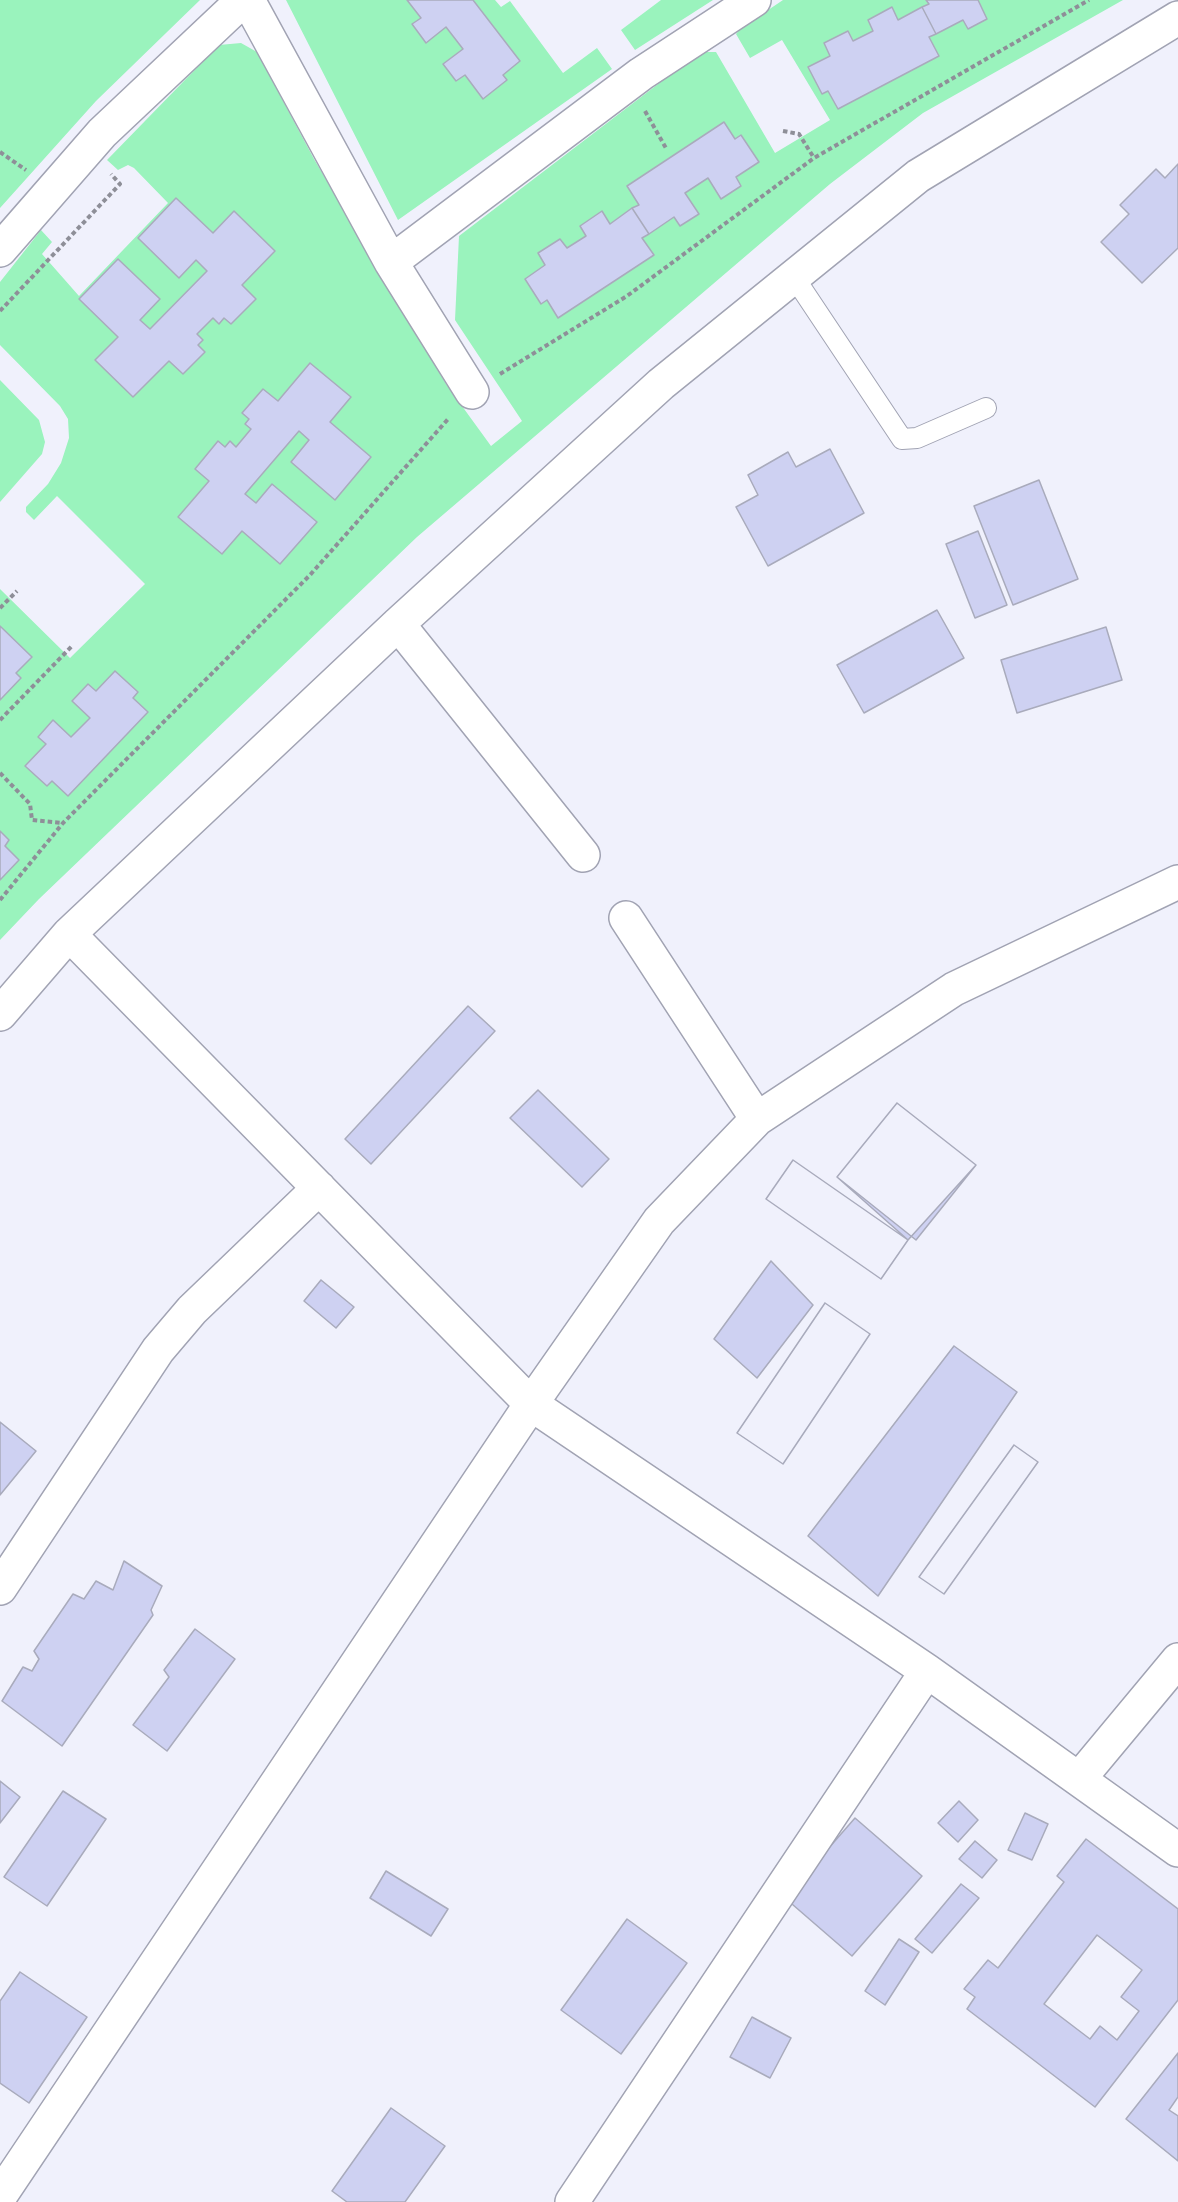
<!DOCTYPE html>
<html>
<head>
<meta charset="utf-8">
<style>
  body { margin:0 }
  canvas { display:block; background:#f0f1fc }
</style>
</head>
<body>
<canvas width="1178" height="2202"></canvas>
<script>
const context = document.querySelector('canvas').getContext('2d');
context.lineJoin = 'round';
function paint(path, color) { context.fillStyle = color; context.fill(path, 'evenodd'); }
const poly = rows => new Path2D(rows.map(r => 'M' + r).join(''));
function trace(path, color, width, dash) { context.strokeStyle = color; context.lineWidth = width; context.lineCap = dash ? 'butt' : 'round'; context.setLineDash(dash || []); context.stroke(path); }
paint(poly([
  [0,0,200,0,96,101,0,208],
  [286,0,495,0,501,7,510,1,563,73,597,48,612,69,398,220],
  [661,0,713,0,635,50,621,30],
  [783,0,1123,0,923,113,830,184,417,537,39,899,0,940,0,589,70,658,145,584,57,496,34,520,26,512,26,507,48,484,61,463,69,438,68,419,60,406,0,345,0,282,41,230,52,242,42,254,79,296,168,203,134,168,128,165,118,170,107,160,219,45,241,43,257,52,314,159,446,384,491,446,522,421,455,320,459,236,700,52,716,52,775,153,830,120,782,40,750,58,736,34,740,29],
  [0,380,39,420,45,442,42,454,0,502]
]), '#9af3bd');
const building = poly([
  [407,0,473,0,520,61,503,75,507,80,483,99,465,75,456,81,443,64,463,49,446,27,426,43,412,24,421,18,407,0],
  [926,0,978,0,987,19,968,29,963,20,936,34,922,7,929,4,926,0],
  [892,7,898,20,922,7,936,34,929,37,939,56,838,109,828,91,822,94,808,67,830,56,824,43,848,31,853,41,873,31,868,20,892,7],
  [724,122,735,139,741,135,759,162,736,177,741,186,721,199,708,178,685,193,699,214,680,226,674,217,649,234,632,208,639,205,627,186,724,122],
  [1178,164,1178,248,1142,283,1101,242,1129,214,1120,205,1156,169,1165,178,1178,164],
  [176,198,213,233,234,211,275,251,242,285,256,299,231,324,224,318,219,324,213,318,197,334,203,340,198,345,205,352,183,374,169,361,133,397,95,360,118,337,79,299,118,259,160,299,140,320,150,329,207,271,196,260,179,278,138,238,176,198],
  [632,208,649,234,642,238,654,255,558,318,547,300,541,304,525,279,545,265,538,253,560,239,567,248,586,236,580,226,602,211,610,224,632,208],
  [310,363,351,397,330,422,371,457,335,500,291,462,309,440,299,431,245,494,256,503,272,484,317,522,280,564,242,531,222,554,178,517,209,481,195,469,218,441,225,447,230,441,236,447,251,429,245,424,249,419,242,413,263,389,278,401,310,363],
  [830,449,864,513,768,566,736,507,758,495,748,475,788,452,796,467,830,449],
  [1039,480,1078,579,1013,605,974,506,1039,480],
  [978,531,1007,605,975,618,946,544,978,531],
  [937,610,964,658,864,713,837,665,937,610],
  [0,626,32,657,16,673,21,678,0,700,0,626],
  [1106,627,1122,680,1017,713,1001,660,1106,627],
  [115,671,138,692,133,698,148,712,68,796,52,781,47,786,25,766,46,744,38,737,53,720,71,737,90,718,72,701,88,684,96,691,115,671],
  [0,831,9,840,5,846,19,860,0,880,0,831],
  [468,1006,495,1031,371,1164,345,1139,468,1006],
  [538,1090,609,1159,582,1187,510,1118,538,1090],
  [897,1103,976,1165,916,1240,837,1177,897,1103],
  [897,1103,976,1165,908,1240,837,1177,897,1103],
  [793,1160,908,1240,881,1279,766,1199,793,1160],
  [793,1160,908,1240,881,1279,766,1199,793,1160],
  [771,1261,813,1305,757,1378,714,1339,771,1261],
  [321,1280,354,1307,336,1328,304,1301,321,1280],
  [825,1303,870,1334,783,1464,737,1433,825,1303],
  [825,1303,870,1334,783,1464,737,1433,825,1303],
  [954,1346,1017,1392,878,1596,808,1536,954,1346],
  [0,1422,36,1451,0,1495,0,1422],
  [1014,1445,1038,1462,944,1594,919,1577,1014,1445],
  [1014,1445,1038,1462,944,1594,919,1577,1014,1445],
  [124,1561,162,1586,151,1610,153,1615,62,1746,2,1701,23,1667,32,1671,39,1659,34,1651,73,1594,84,1599,96,1581,113,1590,124,1561],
  [195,1629,235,1659,167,1751,133,1725,169,1677,164,1670,195,1629],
  [0,1781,20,1797,0,1823,0,1781],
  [63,1791,106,1819,47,1906,4,1877,63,1791],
  [959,1801,978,1820,958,1842,938,1823,959,1801],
  [1025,1813,1048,1824,1032,1860,1008,1850,1025,1813],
  [855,1818,922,1876,852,1956,785,1898,855,1818],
  [1086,1839,1178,1909,1178,2000,1095,2107,967,2009,975,1997,964,1989,988,1960,998,1968,1064,1882,1057,1876,1086,1839],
  [1097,1935,1142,1970,1121,1997,1139,2011,1117,2040,1100,2026,1090,2039,1044,2004,1097,1935],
  [975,1841,997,1860,982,1878,959,1859,975,1841],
  [386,1871,448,1909,431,1936,370,1898,386,1871],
  [961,1884,979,1898,932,1953,915,1939,961,1884],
  [627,1919,687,1963,621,2054,561,2010,627,1919],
  [899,1939,919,1952,885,2005,865,1991,899,1939],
  [20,1972,87,2017,29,2103,0,2083,0,2001,20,1972],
  [752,2017,791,2038,770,2078,730,2057,752,2017],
  [1178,2053,1178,2097,1169,2110,1178,2116,1178,2161,1126,2119,1178,2053],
  [391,2108,445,2146,405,2202,347,2202,332,2191,391,2108]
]);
paint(building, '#ced1f2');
trace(building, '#a9abbc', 1.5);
const service = poly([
  [794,277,902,439,917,438,986,408]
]);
const minor = poly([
  [248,0,391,262,472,392],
  [0,250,102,133,243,0],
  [391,262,641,74,754,0],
  [398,624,583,855],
  [626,918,757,1119],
  [69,934,531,1404,927,1671,1178,1850],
  [0,1014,69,934,398,624,661,384,918,176,1178,18],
  [0,1588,158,1350,192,1310,319,1188],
  [1079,1779,1178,1660],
  [0,2196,531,1404,659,1221,757,1119,954,989,1178,882],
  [572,2202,927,1671]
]);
trace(service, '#a1a3b3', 22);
trace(minor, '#a1a3b3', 36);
trace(poly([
  [645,111,667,150],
  [783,131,799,134,814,158],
  [0,152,26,170],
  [0,311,120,184,111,174],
  [500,374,627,296,814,158,1089,0],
  [0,608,17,591],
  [0,720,72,646],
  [0,773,30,804,32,820,62,823],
  [0,900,63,823,310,575,449,418]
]), '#8e8f98', 4, [4.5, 3]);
trace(service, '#fff', 20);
trace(minor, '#fff', 33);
</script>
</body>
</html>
